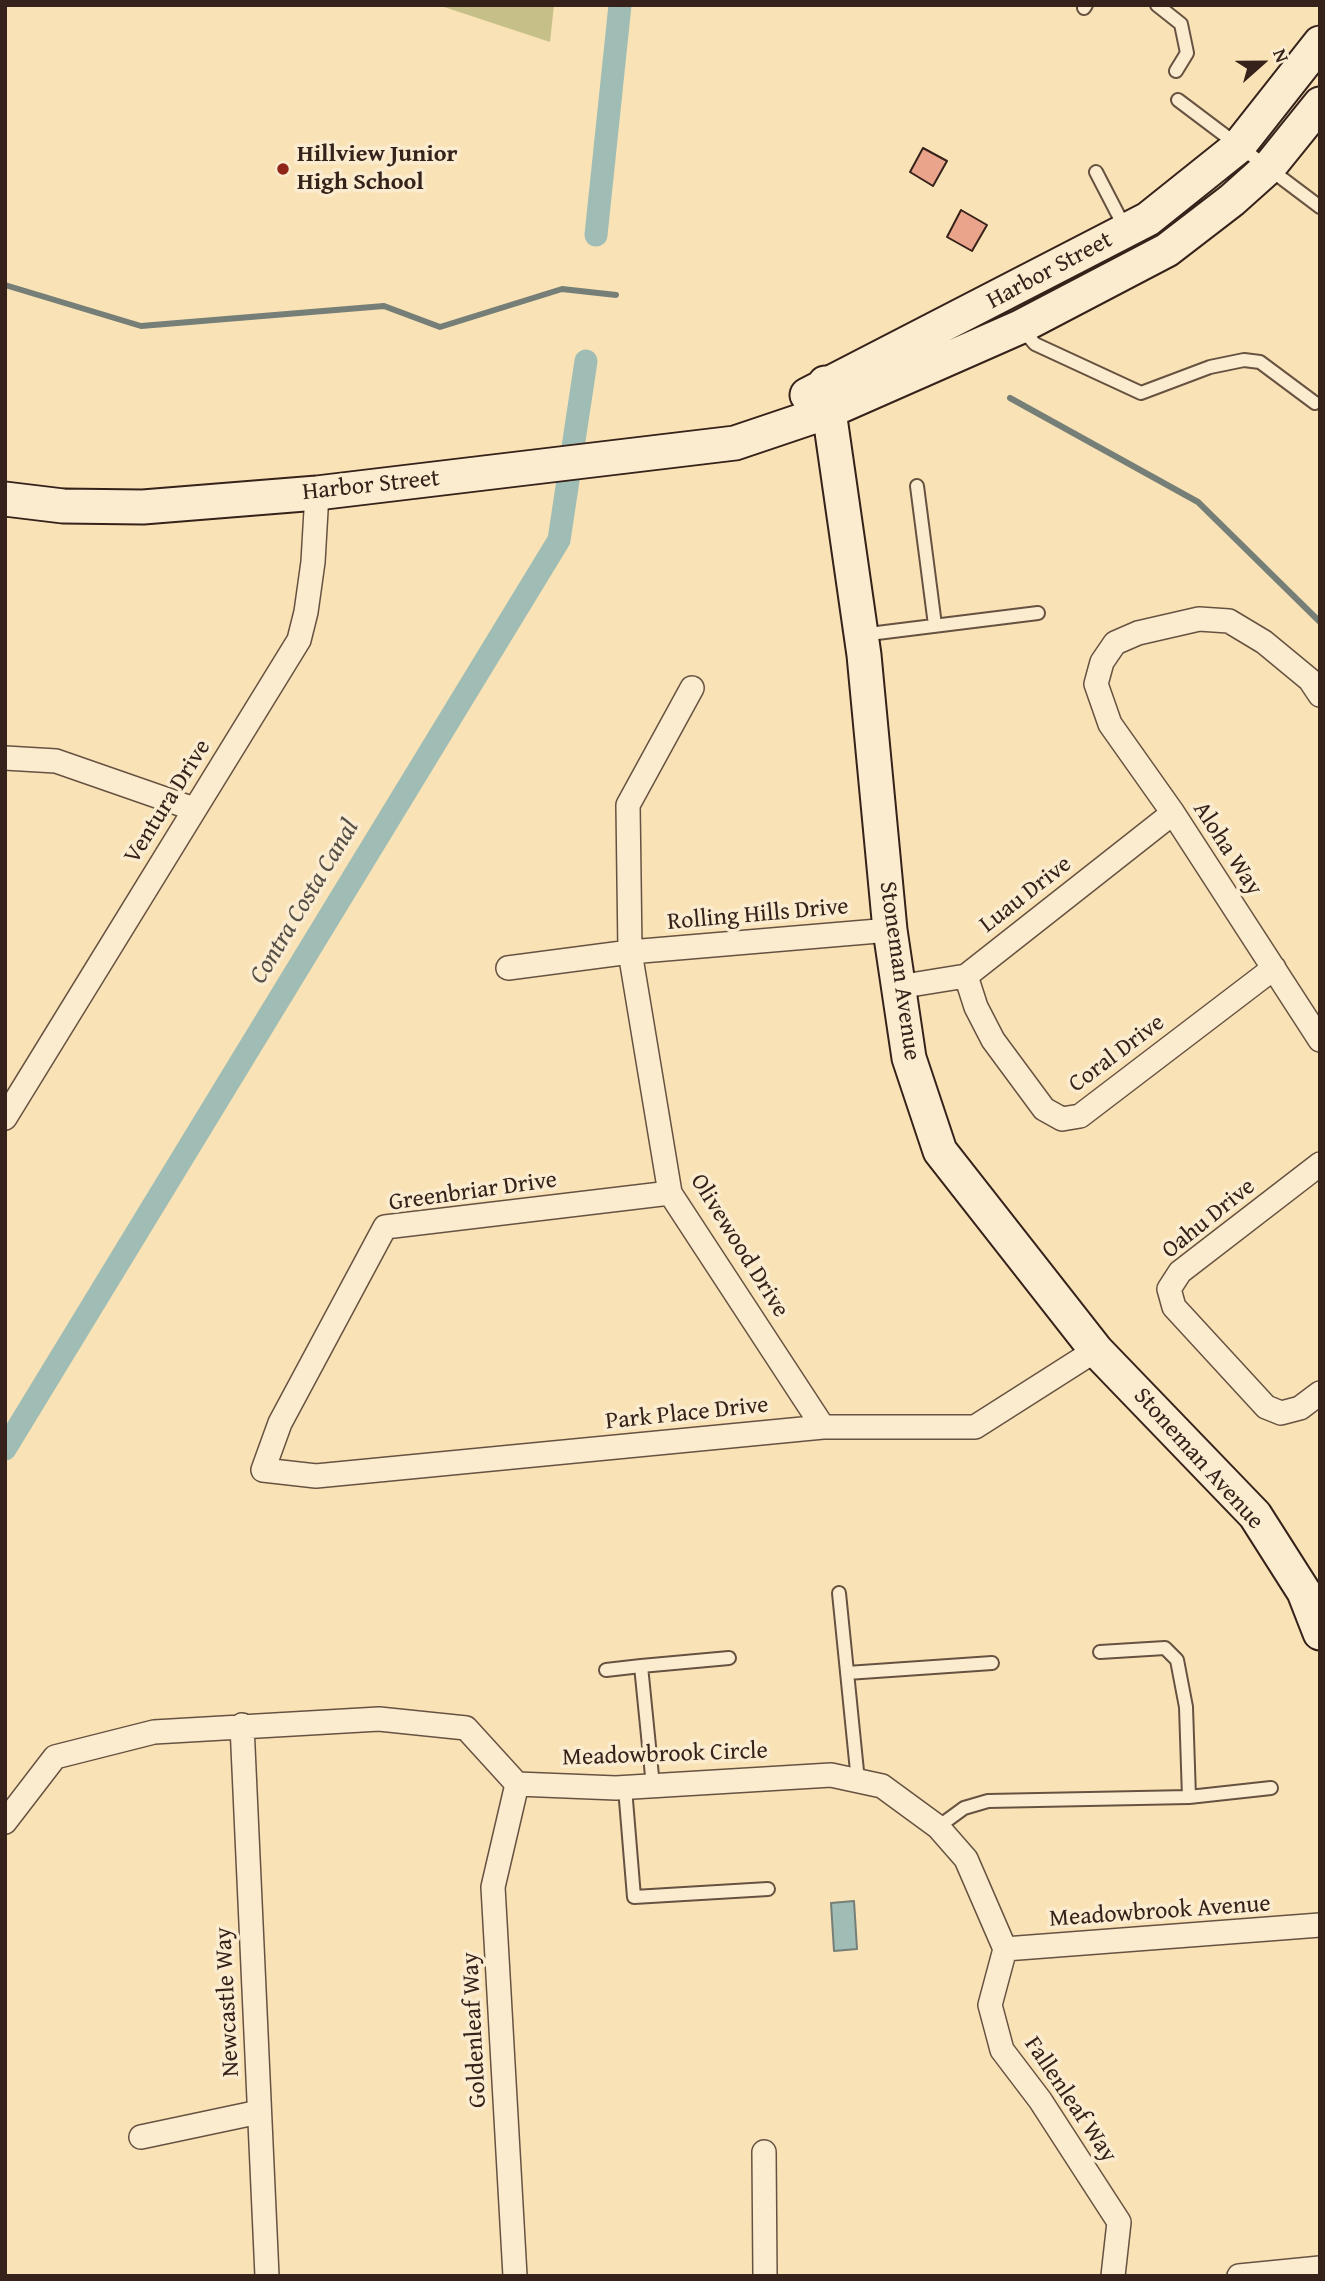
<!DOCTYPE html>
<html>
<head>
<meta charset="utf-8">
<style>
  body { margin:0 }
  #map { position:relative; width:1325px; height:2281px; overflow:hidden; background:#f9e2b6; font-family:"Gentium Book Plus",serif }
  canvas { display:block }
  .frame { position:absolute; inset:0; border:7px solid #36221a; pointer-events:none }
  .north { position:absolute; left:1227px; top:28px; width:70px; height:70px; -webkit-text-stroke:5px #fbecd0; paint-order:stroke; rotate:69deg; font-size:19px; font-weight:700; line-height:28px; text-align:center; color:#36221a }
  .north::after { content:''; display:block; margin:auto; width:24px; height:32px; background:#36221a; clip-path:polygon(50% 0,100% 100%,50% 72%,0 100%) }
</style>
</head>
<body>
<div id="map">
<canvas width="1325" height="2281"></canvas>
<div class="frame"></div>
<div class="north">N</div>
</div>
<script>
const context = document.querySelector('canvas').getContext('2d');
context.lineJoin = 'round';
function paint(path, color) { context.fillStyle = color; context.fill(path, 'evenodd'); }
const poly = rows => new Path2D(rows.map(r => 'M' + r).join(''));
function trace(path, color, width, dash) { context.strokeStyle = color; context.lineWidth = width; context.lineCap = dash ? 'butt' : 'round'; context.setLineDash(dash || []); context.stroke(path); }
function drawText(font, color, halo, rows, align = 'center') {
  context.font = font + ' "Gentium Book Plus",serif'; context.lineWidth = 7; context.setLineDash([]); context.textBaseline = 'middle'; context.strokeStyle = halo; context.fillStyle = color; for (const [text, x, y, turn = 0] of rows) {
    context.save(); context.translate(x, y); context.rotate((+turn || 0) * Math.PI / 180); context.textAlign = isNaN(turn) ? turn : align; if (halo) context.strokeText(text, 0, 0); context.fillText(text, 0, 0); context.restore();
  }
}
paint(poly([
  [438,5,554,5,550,42]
]), '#c6c088');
const water = poly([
  [854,1901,857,1949,834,1951,831,1903,854,1901]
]);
paint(water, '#9fbdb5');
trace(water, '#757f77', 2);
trace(poly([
  [5,285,141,326,384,306,440,327,562,289,616,295],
  [1010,398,1198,502,1320,622]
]), '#757f77', 6);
trace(poly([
  [596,235,620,5],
  [5,1449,559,540,586,361]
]), '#9fbdb5', 23);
const building = poly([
  [923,148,947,161,933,186,910,172,923,148],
  [961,210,987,225,972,251,947,237,961,210]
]);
paint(building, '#eba48c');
trace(building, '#36221a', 2);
const lane = poly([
  [1157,5,1181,24,1187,53,1176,71],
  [1084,8,1086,5],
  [1178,100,1320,207],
  [1096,172,1125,228],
  [1020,327,1035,344,1141,393,1210,367,1244,360,1260,362,1315,403],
  [917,486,935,625],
  [861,635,1038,613],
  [839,1593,858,1781],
  [1100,1652,1165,1648,1177,1660,1186,1707,1189,1797],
  [606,1670,641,1666],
  [847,1673,992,1663],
  [653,1786,641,1666,729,1658],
  [625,1788,634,1897,768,1889],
  [938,1827,964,1808,988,1801,1189,1797,1271,1788]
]);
const street = poly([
  [692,688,628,805,630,952,670,1193,823,1427],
  [1320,695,1310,680,1264,642,1229,621,1199,619,1138,633,1115,643,1102,662,1096,684,1110,724,1173,813,1320,1040],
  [5,758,56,761,194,809],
  [508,968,630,952,890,930],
  [966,976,976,1007,993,1040,1044,1109,1062,1119,1080,1116,1274,968],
  [898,987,966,976,1173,813],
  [5,1118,299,640,306,612,313,562,317,493],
  [1320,1164,1180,1272,1169,1289,1174,1307,1266,1407,1281,1413,1300,1408,1320,1393],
  [670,1193,385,1227,280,1423,263,1470,316,1476,823,1427,975,1427,1096,1350],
  [242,1725,267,2276],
  [5,1822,55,1757,154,1732,379,1719,466,1728,517,1784,616,1788,831,1775,882,1786,938,1827,966,1859,1005,1949],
  [1005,1949,990,2005,1002,2050,1040,2100,1119,2222,1113,2276],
  [1005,1949,1320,1925],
  [141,2137,259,2112],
  [764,2152,765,2276],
  [515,2276,493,1887,517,1784],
  [1239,2276,1320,2268]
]);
const secondary = poly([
  [825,383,864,655,890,930,909,1058,940,1151,1096,1350,1255,1515,1304,1592,1320,1633],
  [807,395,1148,219,1238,147,1320,43],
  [5,499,63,506,143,507,317,493,735,443,827,412,1020,327,1167,250,1232,200,1270,166,1320,104]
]);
trace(lane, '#675241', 16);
trace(street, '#675241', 26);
trace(secondary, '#36221a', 37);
trace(lane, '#fbecd0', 12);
trace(street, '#fbecd0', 23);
trace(secondary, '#fbecd0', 33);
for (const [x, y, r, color] of [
  [283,169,7,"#8f2418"]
]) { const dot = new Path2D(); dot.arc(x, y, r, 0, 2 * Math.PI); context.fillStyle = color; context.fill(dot); trace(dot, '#fbecd0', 2.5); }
drawText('bold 24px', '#36221a', '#fbecd0', [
  ["Hillview Junior",297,155],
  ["High School",297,183]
], 'left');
drawText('24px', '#36221a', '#fbecd0', [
  ["Harbor Street",1050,271,-28],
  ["Harbor Street",371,486,-6],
  ["Ventura Drive",168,802,-58],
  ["Aloha Way",1227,849,57],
  ["Luau Drive",1026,895,-38],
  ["Rolling Hills Drive",758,915,-5],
  ["Stoneman Avenue",899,971,82],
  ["Coral Drive",1117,1054,-37],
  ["Greenbriar Drive",473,1192,-8],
  ["Oahu Drive",1209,1219,-39],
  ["Olivewood Drive",739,1246,58],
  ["Park Place Drive",687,1414,-6],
  ["Stoneman Avenue",1198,1459,48],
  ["Meadowbrook Circle",665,1755,-2],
  ["Meadowbrook Avenue",1160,1912,-4],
  ["Newcastle Way",228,2002,-93],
  ["Goldenleaf Way",475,2030,-93],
  ["Fallenleaf Way",1070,2100,56]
]);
drawText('italic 26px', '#565048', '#fbecd0', [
  ["Contra Costa Canal",305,902,-59]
]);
</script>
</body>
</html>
